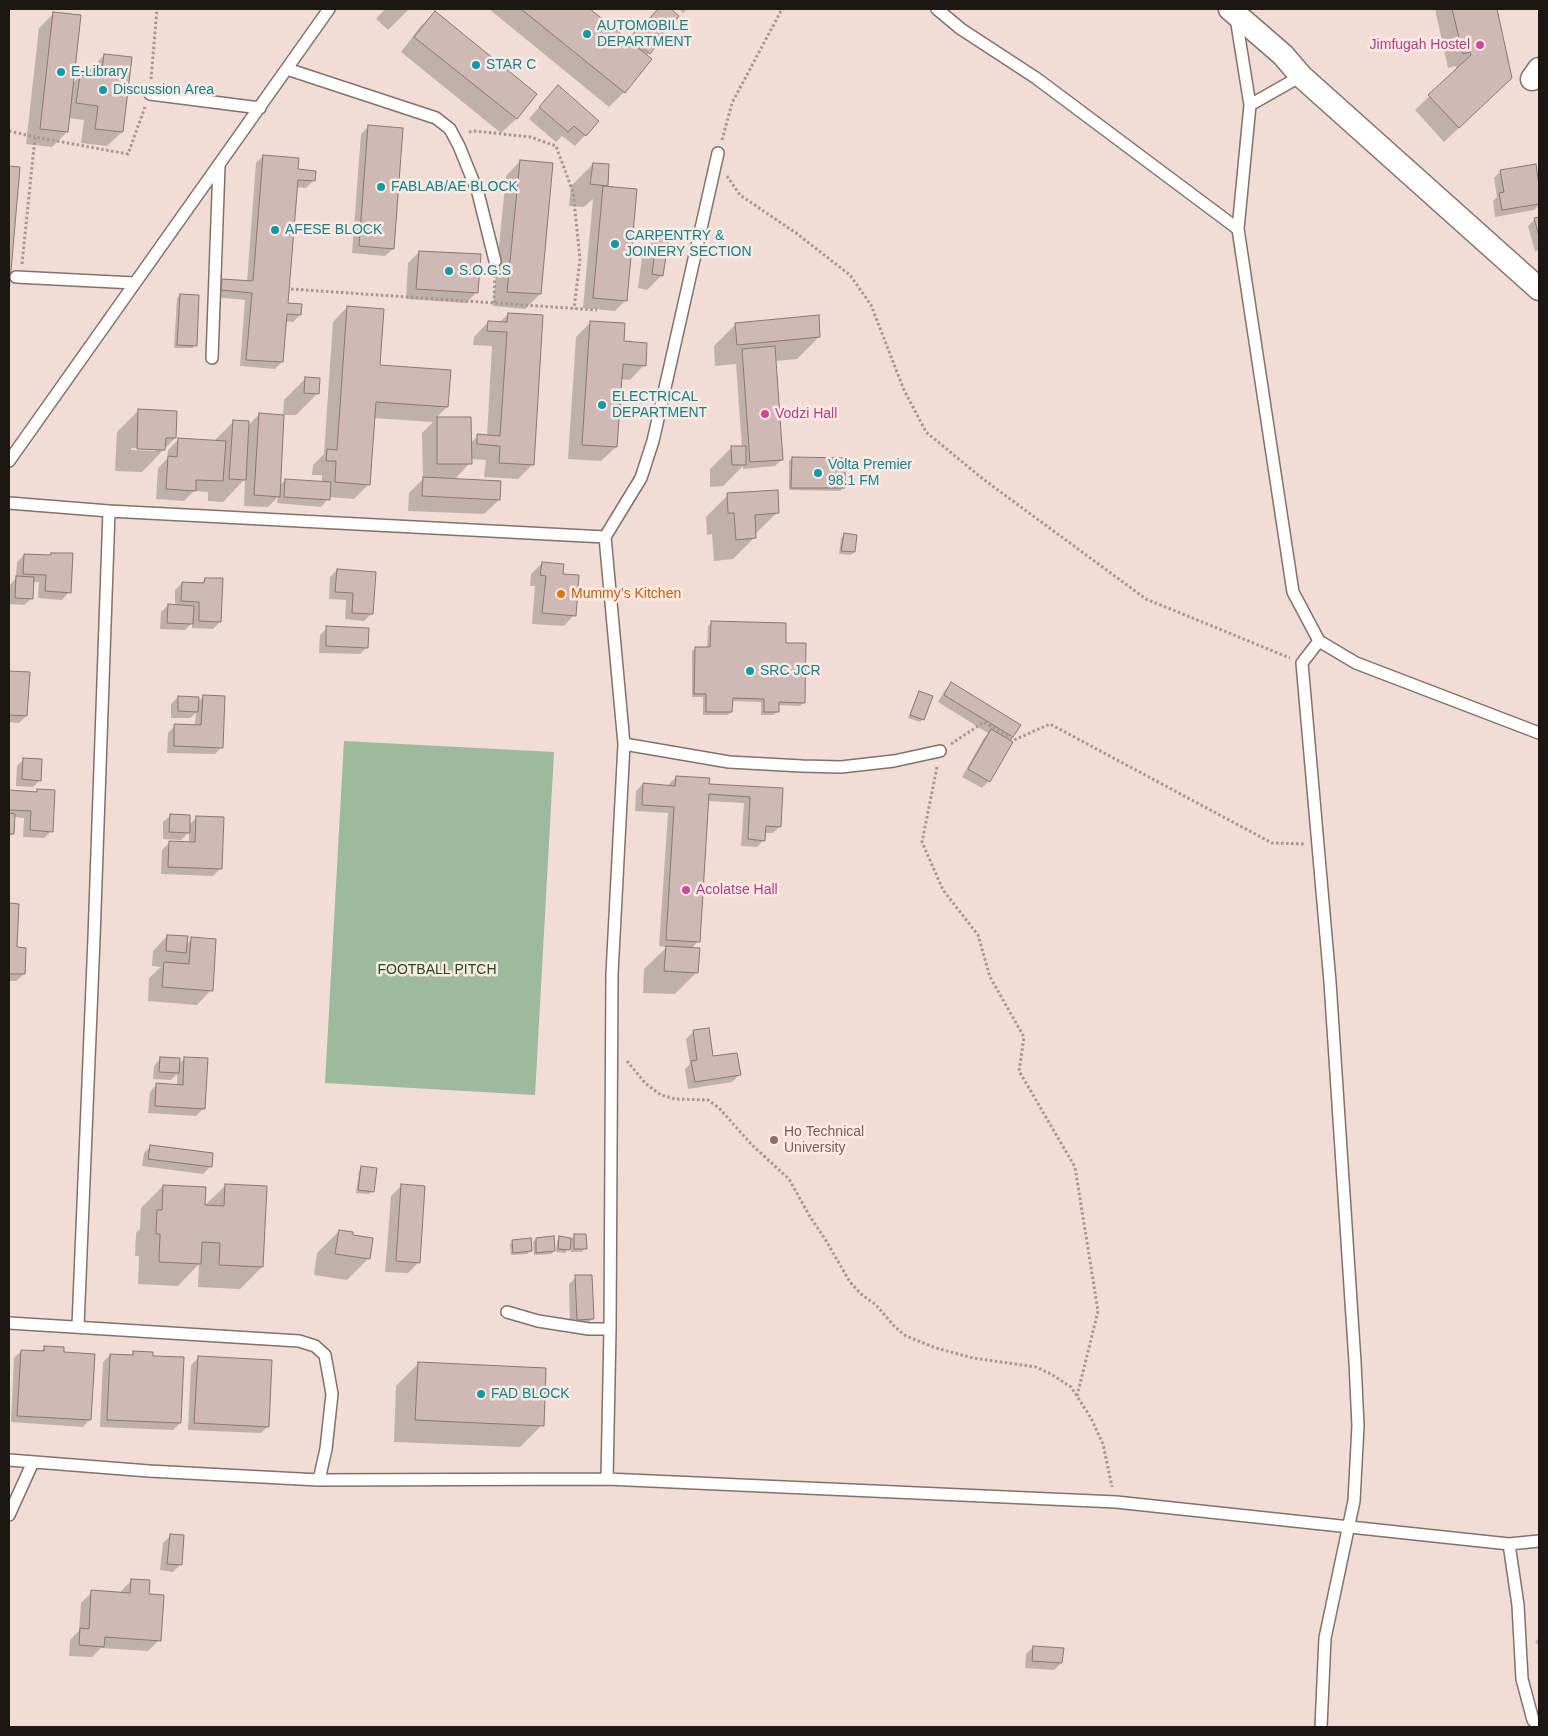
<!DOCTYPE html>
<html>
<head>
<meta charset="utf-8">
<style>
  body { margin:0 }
  #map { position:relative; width:1548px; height:1736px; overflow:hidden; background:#f1ddd5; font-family:Arial,sans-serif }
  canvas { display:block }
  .frame { position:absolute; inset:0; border:10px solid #1d1714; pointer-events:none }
</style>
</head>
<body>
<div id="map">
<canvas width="1548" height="1736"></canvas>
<div class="frame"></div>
</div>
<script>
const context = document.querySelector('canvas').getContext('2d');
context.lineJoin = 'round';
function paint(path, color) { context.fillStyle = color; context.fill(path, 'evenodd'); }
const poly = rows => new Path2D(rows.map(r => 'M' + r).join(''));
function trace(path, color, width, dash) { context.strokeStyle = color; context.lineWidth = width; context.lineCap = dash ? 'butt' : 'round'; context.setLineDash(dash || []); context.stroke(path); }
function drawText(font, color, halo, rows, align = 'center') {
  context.font = font + ' Arial,sans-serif'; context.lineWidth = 5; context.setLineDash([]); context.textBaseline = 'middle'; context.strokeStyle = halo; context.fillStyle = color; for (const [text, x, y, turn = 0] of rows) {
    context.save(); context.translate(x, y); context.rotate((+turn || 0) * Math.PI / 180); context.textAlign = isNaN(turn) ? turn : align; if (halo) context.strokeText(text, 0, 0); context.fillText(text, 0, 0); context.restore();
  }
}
paint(poly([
  [344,741,554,752,535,1095,325,1083]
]), '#9dba9c');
paint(poly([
  [385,9,409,9,388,30,376,19],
  [489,9,588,9,628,41,638,28,658,9,669,9,678,16,646,56,624,92,609,107],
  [679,9,687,9,683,13],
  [1435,9,1496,9,1511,78,1444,142,1415,110,1457,70,1456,66,1448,68],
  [435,12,536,94,516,119,501,133,401,52,420,27],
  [53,14,72,84,80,76,89,77,90,70,104,55,122,132,107,146,81,143,84,120,68,118,67,132,52,147,26,144,39,28],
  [547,98,597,122,575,146,562,136,556,142,529,119],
  [369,126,393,249,385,256,352,253,361,134],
  [263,156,297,170,314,180,306,188,296,187,286,305,300,315,293,322,285,321,282,362,275,369,240,366,245,300,215,297,215,287,222,280,247,282,256,163],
  [520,161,552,164,540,294,525,309,493,306,506,176],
  [593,164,606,185,604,188,626,300,615,311,583,308,593,199,584,207,569,206,571,186],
  [1535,166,1539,194,1539,205,1534,210,1495,217,1493,201,1497,197,1494,178,1501,171],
  [9,168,19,169,9,280],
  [1539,218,1539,250,1535,251,1528,226,1535,219],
  [658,236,662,275,647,290,638,288,643,251],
  [419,252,477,292,466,303,406,299,408,263],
  [180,295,195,345,192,348,174,348,177,298],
  [347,307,379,366,447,407,436,418,470,418,470,443,478,436,487,436,492,346,473,345,474,337,488,322,500,322,508,314,533,464,518,479,484,477,486,460,470,459,470,463,454,480,499,500,484,514,408,511,409,493,423,479,422,433,433,422,373,418,369,484,354,499,329,497,328,499,321,507,277,503,278,497,268,507,244,506,245,479,223,502,208,501,208,492,194,491,184,501,156,499,158,468,167,459,168,450,179,439,213,442,233,422,248,426,259,414,283,416,284,400,306,378,318,393,296,415,283,415,279,487,285,480,322,483,322,475,312,475,313,465,324,454,333,322],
  [591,322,623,342,644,365,630,380,621,379,616,447,601,461,568,459,576,337],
  [736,324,819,337,797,359,775,361,782,459,775,466,743,469,743,466,723,486,710,487,710,469,732,447,742,447,736,364,715,366,714,346],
  [139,410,175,438,142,472,115,471,117,432],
  [131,448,155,449,155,451,131,450],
  [792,458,844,487,840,491,789,490,789,461],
  [728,495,778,512,755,534,755,537,733,559,714,561,712,534,707,535,706,517],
  [844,535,854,552,851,555,839,554,841,538],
  [52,554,69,592,62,600,38,598,39,582,32,582,32,598,24,605,9,604,10,585,16,578,17,562,24,555,49,556],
  [542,563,562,575,574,615,564,626,532,624,535,586,530,586,531,574],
  [337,570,371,614,364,621,345,619,346,600,329,599,330,577],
  [205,579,220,622,213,629,192,628,192,623,185,630,160,629,161,612,168,605,175,606,175,590,182,583,200,584],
  [711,623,785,644,804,702,800,706,778,705,777,711,774,715,761,715,761,702,732,701,731,712,728,715,703,715,703,697,692,697,692,651,696,648,707,648,708,626],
  [327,628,367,647,360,654,319,653,320,635],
  [9,673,28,674,26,716,19,723,9,722],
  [952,683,1019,725,1008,740,989,781,982,788,962,777,984,738,988,733,938,702,945,690],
  [920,692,923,719,920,722,908,718,917,695],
  [178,697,197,702,203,697,222,747,215,754,167,753,168,733,175,726,195,726,196,713,190,718,171,718,171,704],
  [24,759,40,780,33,787,16,786,17,766],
  [676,777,708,785,782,789,780,826,773,833,765,833,764,840,757,847,741,846,744,803,707,801,698,941,691,949,697,972,675,994,643,993,644,969,667,947,659,946,668,813,635,811,636,791,643,784,669,787,669,784],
  [37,790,52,831,44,838,23,837,24,818,13,817,13,833,9,837,9,791,34,793],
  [171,815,189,825,197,817,220,869,213,876,161,874,162,850,169,843,189,843,189,832,181,840,163,839,163,822],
  [9,904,18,905,16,948,24,974,16,981,9,981],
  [167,936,186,945,192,939,211,990,197,1005,148,1001,149,978,161,967,152,966,153,951],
  [708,1029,712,1058,739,1075,732,1082,688,1089,685,1069,690,1064,686,1039,693,1032],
  [161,1058,178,1065,185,1058,203,1109,196,1116,148,1113,150,1092,157,1084,177,1086,177,1074,171,1080,153,1079,154,1066],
  [151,1146,212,1154,210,1167,203,1174,142,1166,144,1153],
  [362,1167,373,1191,369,1194,356,1193,359,1171],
  [226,1185,262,1267,240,1289,198,1287,199,1264,178,1286,138,1284,139,1256,135,1256,136,1233,140,1229,141,1208,163,1186,203,1207],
  [402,1185,419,1262,408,1273,385,1272,391,1196],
  [339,1231,351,1236,369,1258,347,1280,314,1275,317,1253],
  [574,1236,585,1248,582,1252,571,1252,571,1240,569,1240,568,1249,565,1253,556,1252,557,1241,560,1238,571,1239],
  [536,1239,554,1251,551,1254,534,1255,533,1242],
  [513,1241,531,1251,527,1254,511,1255,510,1244],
  [576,1277,593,1318,585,1326,570,1326,569,1284],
  [45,1347,62,1353,90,1419,83,1427,11,1422,14,1358,21,1351,40,1352],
  [134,1352,180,1423,173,1430,100,1427,103,1362,110,1355,130,1356],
  [198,1358,268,1426,261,1433,188,1430,191,1365],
  [418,1364,542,1425,520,1447,394,1442,396,1386],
  [170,1536,181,1564,173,1572,160,1570,163,1543],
  [132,1580,147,1595,159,1640,148,1651,101,1648,92,1657,69,1656,70,1640,79,1631,81,1603,92,1592,121,1594,121,1591],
  [1539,1638,1539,1646,1535,1642],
  [1033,1647,1061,1663,1054,1670,1025,1668,1026,1654]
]), '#0003');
const building = poly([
  [521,9,590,9,652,59,625,93,521,9],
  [658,9,671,9,679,16,668,31,651,17,658,9],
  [1452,9,1497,9,1512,78,1459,128,1428,95,1471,55,1470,52,1463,54,1452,9],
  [435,11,537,94,517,119,414,37,435,11],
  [53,12,81,15,68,132,40,129,53,12],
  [645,19,665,35,650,54,630,38,645,19],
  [104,54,132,57,123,132,95,129,98,106,76,103,80,75,101,78,104,54],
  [558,85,599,121,586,136,574,126,568,132,539,107,558,85],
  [368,125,403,128,394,249,359,246,368,125],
  [263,155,299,158,298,169,316,171,315,181,298,180,288,303,302,304,301,315,287,314,283,362,246,360,252,293,221,290,222,279,253,281,263,155],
  [520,160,553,163,541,294,507,292,520,160],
  [593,163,609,164,608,186,590,184,593,163],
  [1536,164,1539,186,1539,204,1502,210,1499,193,1504,192,1500,170,1536,164],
  [9,166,20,167,9,294,9,166],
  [603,186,637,189,627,301,593,298,603,186],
  [1539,217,1539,236,1534,218,1539,217],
  [657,235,669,236,663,276,652,274,657,235],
  [419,251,481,254,478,293,416,289,419,251],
  [180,294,199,295,197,346,177,345,180,294],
  [347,306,384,309,380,365,451,370,448,407,376,402,370,485,335,482,336,461,326,461,327,449,337,450,347,306],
  [508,313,543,315,534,465,499,463,500,446,477,444,477,434,500,436,507,332,487,331,488,321,507,322,508,313],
  [819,315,820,337,737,345,735,323,819,315],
  [590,321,625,323,624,341,647,343,646,366,623,364,617,447,582,445,590,321],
  [775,346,783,460,750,462,742,349,775,346],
  [305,377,320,378,319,394,304,393,305,377],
  [138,409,177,411,176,438,166,438,165,450,137,449,138,409],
  [259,413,284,415,280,497,254,495,259,413],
  [437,417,471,417,472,464,437,464,437,417],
  [233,420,249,421,246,480,229,479,233,420],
  [178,438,226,441,223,481,196,480,196,491,166,489,168,456,177,457,178,438],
  [731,446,746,446,746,465,732,465,731,446],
  [792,457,845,458,845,488,791,488,792,457],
  [423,477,501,481,500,500,422,496,423,477],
  [285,479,331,482,330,500,284,497,285,479],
  [778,490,779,513,755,515,756,538,736,540,734,513,728,513,727,493,778,490],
  [844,533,857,535,855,552,841,551,844,533],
  [51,553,73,553,71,593,45,591,46,575,23,574,24,554,51,555,51,553],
  [542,562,564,564,563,574,579,575,576,616,542,613,546,576,540,575,542,562],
  [337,569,376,572,373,614,352,613,353,593,335,592,337,569],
  [16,576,34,577,33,599,15,598,16,576],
  [205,578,223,578,221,622,199,621,199,602,181,601,182,582,204,583,205,578],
  [168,604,194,606,193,624,167,623,168,604],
  [711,621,786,623,786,643,806,643,805,703,779,702,779,712,764,712,764,699,733,698,732,712,706,712,706,694,694,694,695,647,710,647,711,621],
  [326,626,369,628,368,648,326,646,326,626],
  [9,671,30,672,27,716,9,715,9,671],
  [951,682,1021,725,1013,737,944,695,951,682],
  [919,691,933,696,924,720,910,715,919,691],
  [203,695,225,696,223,748,174,746,174,724,201,725,203,695],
  [178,696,199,697,198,712,178,711,178,696],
  [991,729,1013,742,990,782,968,769,991,729],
  [23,758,42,759,41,781,22,779,23,758],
  [676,776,710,778,709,784,783,788,781,827,766,826,765,841,748,839,750,797,709,794,700,942,666,940,674,807,642,805,643,783,675,786,676,776],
  [37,789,55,790,53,832,30,830,31,811,9,810,9,790,37,792,37,789],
  [9,813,15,814,14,834,9,834,9,813],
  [170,814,190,815,190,833,169,832,170,814],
  [196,816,224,817,222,869,168,867,169,841,195,842,196,816],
  [9,903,19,904,17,947,26,948,25,974,9,974,9,903],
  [167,935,188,936,186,953,166,951,167,935],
  [191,937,216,939,213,991,162,987,164,962,189,964,191,937],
  [666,946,700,948,698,973,664,971,666,946],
  [709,1028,713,1056,737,1053,741,1075,695,1082,691,1061,697,1060,693,1030,709,1028],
  [160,1057,180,1058,179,1073,159,1072,160,1057],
  [184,1057,208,1058,205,1109,155,1106,156,1083,183,1085,184,1057],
  [150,1145,213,1153,212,1167,148,1159,150,1145],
  [361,1166,377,1168,374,1192,358,1190,361,1166],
  [225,1184,267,1186,263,1267,219,1265,220,1243,202,1242,201,1264,159,1262,160,1234,156,1234,157,1210,162,1210,163,1185,206,1187,205,1205,224,1206,225,1184],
  [401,1184,425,1186,420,1263,396,1261,401,1184],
  [339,1230,353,1232,353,1235,373,1238,370,1259,335,1254,339,1230],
  [574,1234,586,1234,587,1249,574,1249,574,1234],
  [554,1236,555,1251,536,1253,536,1238,554,1236],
  [559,1236,571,1238,570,1250,558,1249,559,1236],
  [531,1238,532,1251,513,1253,512,1240,531,1238],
  [575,1275,592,1275,594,1319,577,1320,575,1275],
  [44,1346,64,1347,64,1352,95,1354,91,1420,17,1416,21,1350,44,1351,44,1346],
  [133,1351,153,1352,153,1356,184,1357,181,1423,107,1420,110,1354,133,1355,133,1351],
  [198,1356,272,1360,269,1427,194,1423,198,1356],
  [418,1362,546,1368,544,1426,415,1420,418,1362],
  [170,1534,184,1535,182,1565,167,1564,170,1534],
  [131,1579,150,1580,149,1594,164,1595,161,1641,105,1637,104,1647,79,1645,80,1628,89,1629,91,1590,130,1593,131,1579],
  [1033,1646,1064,1648,1062,1663,1032,1661,1033,1646]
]);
paint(building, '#ceb9b4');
trace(building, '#8a7772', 1);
const service = poly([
  [937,9,961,29,1036,78,1238,229,1293,592,1319,641,1356,663,1539,733],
  [1236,18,1250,105,1238,229],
  [287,69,436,118,450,129,459,146,478,193,495,261],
  [150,94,260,108],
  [1250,105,1301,76],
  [16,277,134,283],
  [212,358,219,166],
  [9,461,329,9],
  [9,503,109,511,605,537],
  [1319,641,1302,663,1330,982,1355,1362,1358,1426,1354,1501,1325,1638,1321,1727],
  [624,744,729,762,802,766,841,767,894,761,940,751],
  [507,1312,538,1321,589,1329,610,1329],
  [9,1323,299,1341,315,1346,325,1355,332,1394,326,1449,319,1480],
  [78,1326,94,938,109,511],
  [9,1460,149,1471,319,1480,607,1479,1116,1502,1509,1544,1539,1541],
  [607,1479,610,1329,612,974,624,744,605,537,641,478,653,441,718,153],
  [9,1515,33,1462],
  [1509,1544,1518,1605,1522,1679,1533,1720,1539,1727]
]);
const minor = poly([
  [1230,9,1283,55,1301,76,1539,289],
  [1532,79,1539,69]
]);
trace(service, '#83716a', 14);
trace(minor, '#83716a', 25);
trace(poly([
  [151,79,157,9],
  [9,131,35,137],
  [469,132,475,131,530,137,556,146,573,192,580,259,574,309],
  [722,140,732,103,782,9],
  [727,176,740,195,796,233,850,275,871,305,904,390,926,432,983,479,1146,599,1290,658],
  [22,264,35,137,128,154,145,107],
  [291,289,597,310],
  [494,303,495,274],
  [951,744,984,722,1014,740,1050,724,1272,843,1305,844],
  [937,767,922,842,943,890,978,935,990,977,1024,1037,1019,1071,1075,1167,1098,1311,1077,1396],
  [627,1061,645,1083,661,1095,675,1099,708,1100,719,1108,752,1145,789,1179,809,1215,825,1239,850,1282,861,1294,876,1305,895,1327,906,1336,936,1348,973,1358,1036,1367,1051,1374,1071,1387,1091,1418,1103,1444,1112,1487]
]), '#a69791', 3, [2.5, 2.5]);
trace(service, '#fff', 11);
trace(minor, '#fff', 22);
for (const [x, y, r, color] of [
  [587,34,5,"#0f9aa8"],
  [1480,45,5,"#d1479c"],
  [476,65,5,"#0f9aa8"],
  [61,72,5,"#0f9aa8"],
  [103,90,5,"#0f9aa8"],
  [381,187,5,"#0f9aa8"],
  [275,230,5,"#0f9aa8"],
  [615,244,5,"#0f9aa8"],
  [449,271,5,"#0f9aa8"],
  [602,405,5,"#0f9aa8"],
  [765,414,5,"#d1479c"],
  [818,473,5,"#0f9aa8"],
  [561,594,5,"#e8710a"],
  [750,671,5,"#0f9aa8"],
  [686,890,5,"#d1479c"],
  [774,1140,5,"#8d6e63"],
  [481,1394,5,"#0f9aa8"]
]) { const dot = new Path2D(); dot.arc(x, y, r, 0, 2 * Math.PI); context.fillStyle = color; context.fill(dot); trace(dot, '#feeae2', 2); }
drawText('14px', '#0d838f', '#feeae2', [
  ["AUTOMOBILE",597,26],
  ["DEPARTMENT",597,42],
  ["STAR C",486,65],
  ["E-Library",71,72],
  ["Discussion Area",113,90],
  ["FABLAB/AE BLOCK",391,187],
  ["AFESE BLOCK",285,230],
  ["CARPENTRY &",625,236],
  ["JOINERY SECTION",625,252],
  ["S.O.G.S",459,271],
  ["ELECTRICAL",612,397],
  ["DEPARTMENT",612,413],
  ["Volta Premier",828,465],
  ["98.1 FM",828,481],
  ["SRC JCR",760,671],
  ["FAD BLOCK",491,1394]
], 'left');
drawText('14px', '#b23c85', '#feeae2', [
  ["Jimfugah Hostel",1470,45,"right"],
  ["Vodzi Hall",775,414],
  ["Acolatse Hall",696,890]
], 'left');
drawText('14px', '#c56008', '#feeae2', [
  ["Mummy’s Kitchen",571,594]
], 'left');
drawText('14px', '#194c1b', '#feeae2', [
  ["FOOTBALL PITCH",437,970]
]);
drawText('14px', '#785e54', '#feeae2', [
  ["Ho Technical",784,1132],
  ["University",784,1148]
], 'left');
</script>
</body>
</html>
